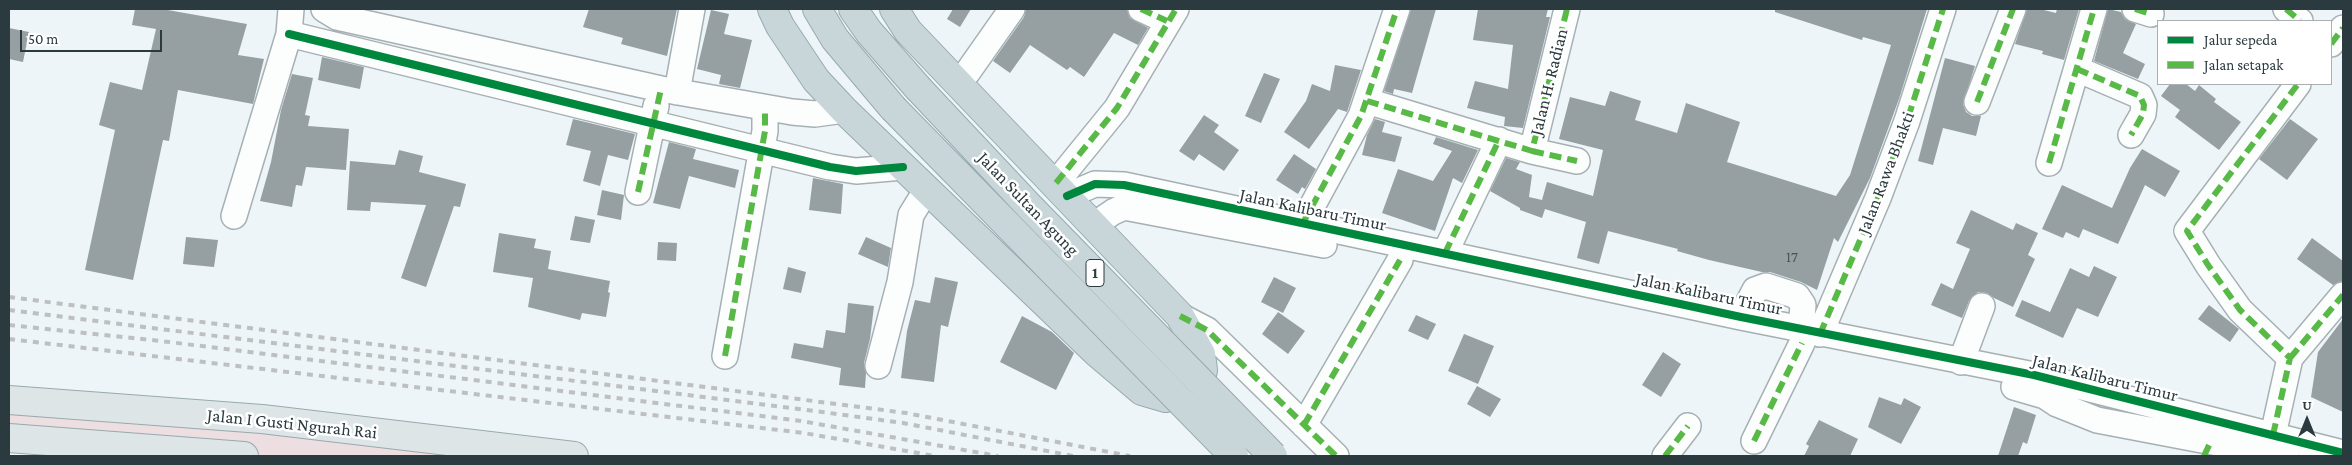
<!DOCTYPE html>
<html>
<head>
<meta charset="utf-8">
<style>
  body { margin:0 }
  #map { position:relative; width:2352px; height:465px; overflow:hidden; background:#edf5f8; font-family:"Crimson Pro",serif }
  canvas { display:block }
  .frame { position:absolute; inset:0; border:10px solid #2a3a3e; pointer-events:none }
  .legend { position:absolute; left:2157px; top:20px; width:175px; height:65px; box-sizing:border-box; background:#fff; border:1px solid #aab0b2; margin:0; padding:6px 9px; list-style:none; font-size:15px; color:#2a3a3e }
  .legend li { display:flex; align-items:center; gap:10px; height:25px }
  .legend b { width:25px; border:1px solid #aab0b2 }
  .north { position:absolute; left:2282px; top:395px; width:50px; height:50px; -webkit-text-stroke:4px #fff; paint-order:stroke; rotate:0deg; font-size:14px; font-weight:700; line-height:20px; text-align:center; color:#2a3a3e }
  .north::after { content:''; display:block; margin:auto; width:18px; height:22px; background:#2a3a3e; clip-path:polygon(50% 0,100% 100%,50% 72%,0 100%) }
  .scale { position:absolute; left:20px; top:30px; width:142px; height:22px; box-sizing:border-box; border:2px solid #2a3a3e; border-top:0; padding-left:6px; font-size:15px; line-height:18px; white-space:nowrap; color:#2a3a3e; -webkit-text-stroke:4px #fff; paint-order:stroke }
</style>
</head>
<body>
<div id="map">
<canvas width="2352" height="465"></canvas>
<div class="frame"></div>
<ul class="legend">
<li><b style="height:6px;background:#00873e"></b>Jalur sepeda</li>
<li><b style="height:6px;background:#58b947"></b>Jalan setapak</li>
</ul>
<div class="north">U</div>
<div class="scale">50 m</div>
</div>
<script>
const context = document.querySelector('canvas').getContext('2d');
context.lineJoin = 'round';
function paint(path, color) { context.fillStyle = color; context.fill(path, 'evenodd'); }
const poly = rows => new Path2D(rows.map(r => 'M' + r).join(''));
function trace(path, color, width, dash) { context.strokeStyle = color; context.lineWidth = width; context.lineCap = dash ? 'butt' : 'round'; context.setLineDash(dash || []); context.stroke(path); }
function drawText(font, color, halo, rows, align = 'center') {
  context.font = font + ' "Crimson Pro",serif'; context.lineWidth = 5; context.setLineDash([]); context.textBaseline = 'middle'; context.strokeStyle = halo; context.fillStyle = color; for (const [text, x, y, turn = 0] of rows) {
    context.save(); context.translate(x, y); context.rotate((+turn || 0) * Math.PI / 180); context.textAlign = isNaN(turn) ? turn : align; if (halo) context.strokeText(text, 0, 0); context.fillText(text, 0, 0); context.restore();
  }
}
paint(poly([
  [9,400,574,456,244,456,9,438]
]), '#ecdee1');
paint(poly([
  [135,9,162,9,247,24,238,55,264,59,253,104,178,90,169,141,163,140,133,280,85,270,115,130,99,125,110,82,142,90,156,29,132,25],
  [589,9,677,9,667,56,621,44,623,38,583,27],
  [953,9,971,9,960,27,947,19],
  [1026,9,1127,9,1130,18,1148,28,1138,45,1114,33,1084,77,1070,67,1067,70,1030,45,1010,73,993,61,1024,17],
  [1411,9,1436,9,1412,93,1394,89,1393,94,1384,91],
  [1478,9,1548,9,1546,17,1550,17,1523,128,1504,126,1505,117,1467,108,1475,81,1508,89,1513,45,1473,40],
  [1775,9,1927,9,1899,99,1870,178,1838,242,1834,238,1817,290,1801,282,1770,272,1762,272,1709,260,1677,251,1678,249,1608,231,1599,264,1577,258,1586,222,1545,209,1542,218,1520,210,1520,208,1490,191,1506,158,1520,162,1516,169,1532,175,1529,197,1542,200,1547,182,1593,196,1603,150,1559,139,1570,97,1605,106,1610,91,1641,101,1635,120,1677,133,1686,103,1740,122,1727,162,1836,196,1850,175,1891,45,1863,37,1862,40,1775,12],
  [2027,9,2040,9,2056,13,2057,9,2079,9,2064,60,2042,54,2043,51,2015,44],
  [2108,9,2121,12,2125,19,2136,24,2123,53,2145,64,2138,79,2094,61],
  [711,10,729,14,724,34,752,40,740,88,719,84,721,75,697,69],
  [9,28,29,32,23,62,9,59],
  [322,57,364,67,360,89,318,80],
  [1945,58,1975,66,1963,104,1966,112,1972,116,1981,116,1976,136,1943,128,1933,165,1918,161],
  [1335,65,1361,70,1347,112,1338,109,1309,149,1284,132,1306,101,1312,84,1330,91],
  [1264,73,1280,79,1261,123,1245,116],
  [292,74,313,78,305,115,310,116,308,126,349,129,346,170,306,167,302,186,296,185,292,207,260,201,271,162,281,110],
  [2170,84,2186,84,2195,91,2199,85,2216,99,2214,102,2241,122,2219,150,2175,117,2180,110,2161,96],
  [1204,115,1219,125,1214,132,1239,150,1224,171,1199,154,1194,161,1179,151],
  [573,119,635,134,628,160,608,155,600,186,583,181,591,151,566,145],
  [1375,119,1385,122,1382,132,1402,137,1395,162,1362,155,1367,135],
  [2290,119,2318,139,2287,180,2259,159],
  [1436,137,1478,150,1462,183,1453,178,1435,231,1382,213,1398,169,1433,181,1452,151,1433,144],
  [669,142,696,149,693,159,739,170,735,188,689,176,680,209,653,203],
  [2142,149,2180,171,2165,197,2145,185,2118,244,2083,229,2079,238,2066,232,2063,238,2042,229,2062,185,2112,208,2130,168],
  [399,150,423,156,419,172,466,184,460,207,454,206,426,287,401,278,426,205,371,202,370,211,347,210,350,161,395,165],
  [1294,154,1316,169,1305,189,1302,187,1298,194,1276,180],
  [813,178,843,184,841,214,809,210],
  [602,190,624,195,621,220,597,215],
  [1971,210,2013,230,2016,223,2038,233,2028,255,2035,259,2013,307,1994,298,1987,293,1978,292,1969,301,1962,318,1931,305,1941,283,1953,289,1970,249,1956,243],
  [575,216,595,220,590,243,570,240],
  [499,233,536,239,534,248,551,251,548,269,610,281,608,292,610,293,606,317,582,313,580,320,528,307,533,278,493,272],
  [186,237,218,240,214,267,183,264],
  [866,237,891,248,888,267,858,254],
  [2312,238,2343,261,2343,281,2333,285,2297,259],
  [658,242,677,243,676,261,657,260],
  [2094,266,2117,277,2098,317,2077,308,2063,338,2015,316,2022,300,2050,312,2070,268,2089,277],
  [788,267,806,272,801,293,783,289],
  [935,277,958,282,948,327,941,325,934,382,901,378,907,331,915,300,930,303],
  [1274,277,1296,288,1283,313,1261,302],
  [848,303,874,306,870,339,864,363,866,373,865,388,839,385,841,368,791,358,794,343,823,348,826,330,845,333],
  [2209,305,2239,329,2230,342,2198,319],
  [1278,312,1305,331,1288,354,1262,334],
  [1416,315,1436,324,1428,340,1408,331],
  [1022,316,1052,332,1074,353,1056,390,1000,362],
  [2343,319,2343,412,2311,397,2318,352],
  [1464,334,1494,346,1478,384,1448,371],
  [1663,352,1681,364,1661,397,1642,385],
  [1477,386,1501,399,1490,417,1467,404],
  [1879,397,1901,405,1904,398,1921,407,1901,444,1868,427],
  [2014,407,2036,415,2027,444,2023,442,2018,456,1998,456],
  [1819,420,1858,439,1850,456,1804,456,1809,446,1806,444]
]), '#96a0a3');
const minor = poly([
  [324,9,337,17,661,89,792,112,815,114,844,110],
  [1141,9,1167,21],
  [2135,9,2151,14],
  [2286,9,2300,21],
  [289,34,830,167,856,171,903,167],
  [2331,44,2343,28],
  [2077,69,2140,96,2144,105,2143,114,2131,135],
  [958,83,967,73,1012,9],
  [677,92,692,9],
  [1367,101,1532,151,1567,9],
  [1977,102,2013,9],
  [1532,151,1577,161],
  [2049,163,2094,9],
  [1056,183,1117,108,1176,9],
  [638,192,656,106],
  [1067,196,1095,184,1124,185,1741,317,2034,375,2343,453],
  [234,216,289,34,291,9],
  [1303,223,1361,116,1397,9],
  [1094,225,1113,212,1124,207,1324,245],
  [1445,253,1499,140],
  [1180,316,1207,330,1336,456],
  [1741,317,1755,290,1766,286,1797,296,1803,305,1802,318,1798,329],
  [1820,334,1878,198,1907,121,1943,9],
  [725,356,765,131,765,108],
  [2290,358,2343,295],
  [1961,362,1982,306],
  [878,366,900,282,911,215,927,189],
  [2014,387,2045,396,2057,404,2097,420,2286,456],
  [1304,425,1400,260],
  [2273,435,2290,358,2240,310,2208,265,2187,231,2298,84],
  [1754,441,1802,343],
  [1665,456,1688,426]
]);
const major = poly([
  [9,400,262,419,574,456],
  [9,438,244,456]
]);
const highway = poly([
  [772,9,780,26,816,80,844,110,1096,352,1142,391,1166,398,1177,396,1192,389,1201,380,1203,370,1201,354,1180,316,908,31,894,9],
  [817,9,835,39,893,108],
  [853,9,869,32,918,88]
]);
trace(minor, '#a6b0b3', 28);
trace(major, '#98aaae', 30);
trace(highway, '#98aaae', 30);
trace(minor, '#fcfefe', 25);
trace(major, '#dde5e7', 28);
trace(highway, '#c8d6d9', 28);
trace(poly([
  [9,297,906,413,1130,456],
  [9,310,815,411,903,423,1073,456],
  [9,325,161,341,801,421,998,456],
  [9,339,804,433,935,456]
]), '#bdbfc0', 4, [6, 6]);
const highwayBridge = poly([
  [918,88,1028,205,1273,456],
  [893,108,1234,456]
]);
trace(highwayBridge, '#98aaae', 30, []);
trace(highwayBridge, '#c8d6d9', 28);
trace(poly([
  [1141,9,1167,21],
  [2135,9,2151,14],
  [2286,9,2300,21],
  [2331,44,2343,28],
  [2077,69,2140,96,2144,105,2143,114,2131,135],
  [1367,101,1532,151,1567,9],
  [1977,102,2013,9],
  [1532,151,1577,161],
  [2049,163,2094,9],
  [1056,183,1117,108,1176,9],
  [638,192,661,89],
  [1303,223,1361,116,1397,9],
  [1445,253,1499,140],
  [1180,316,1207,330,1336,456],
  [1820,334,1878,198,1907,121,1943,9],
  [725,356,765,131,765,108],
  [2290,358,2343,295],
  [1304,425,1400,260],
  [2273,435,2290,358,2240,310,2208,265,2187,231,2298,84],
  [1754,441,1802,343],
  [1665,456,1688,426],
  [2204,456,2211,441]
]), '#58b947', 6, [12, 6]);
trace(poly([
  [289,34,830,167,856,171,903,167],
  [1067,196,1095,184,1124,185,1741,317,2034,375,2343,453]
]), '#00873e', 8);
drawText('15px', '#455457', null, [
  ["17",1792,257]
]);
for (const [x, y, w] of [
  [1095,273,18]
]) { const box = new Path2D(); box.roundRect(x - w / 2, y - 13.5, w, 27, 4); context.fillStyle = '#fff'; context.fill(box); trace(box, '#2a3a3e', 1); }
drawText('bold 16px', '#2a3a3e', null, [
  ["1",1095,273]
]);
drawText('18px', '#2a3a3e', '#fff', [
  ["Jalan H. Radian",1549,82,-76],
  ["Jalan Rawa Bhakti",1886,173,-69],
  ["Jalan Sultan Agung",1028,204,46],
  ["Jalan Kalibaru Timur",1313,210,12],
  ["Jalan Kalibaru Timur",1709,294,12],
  ["Jalan Kalibaru Timur",2105,378,14],
  ["Jalan I Gusti Ngurah Rai",292,424,6]
]);
</script>
</body>
</html>
